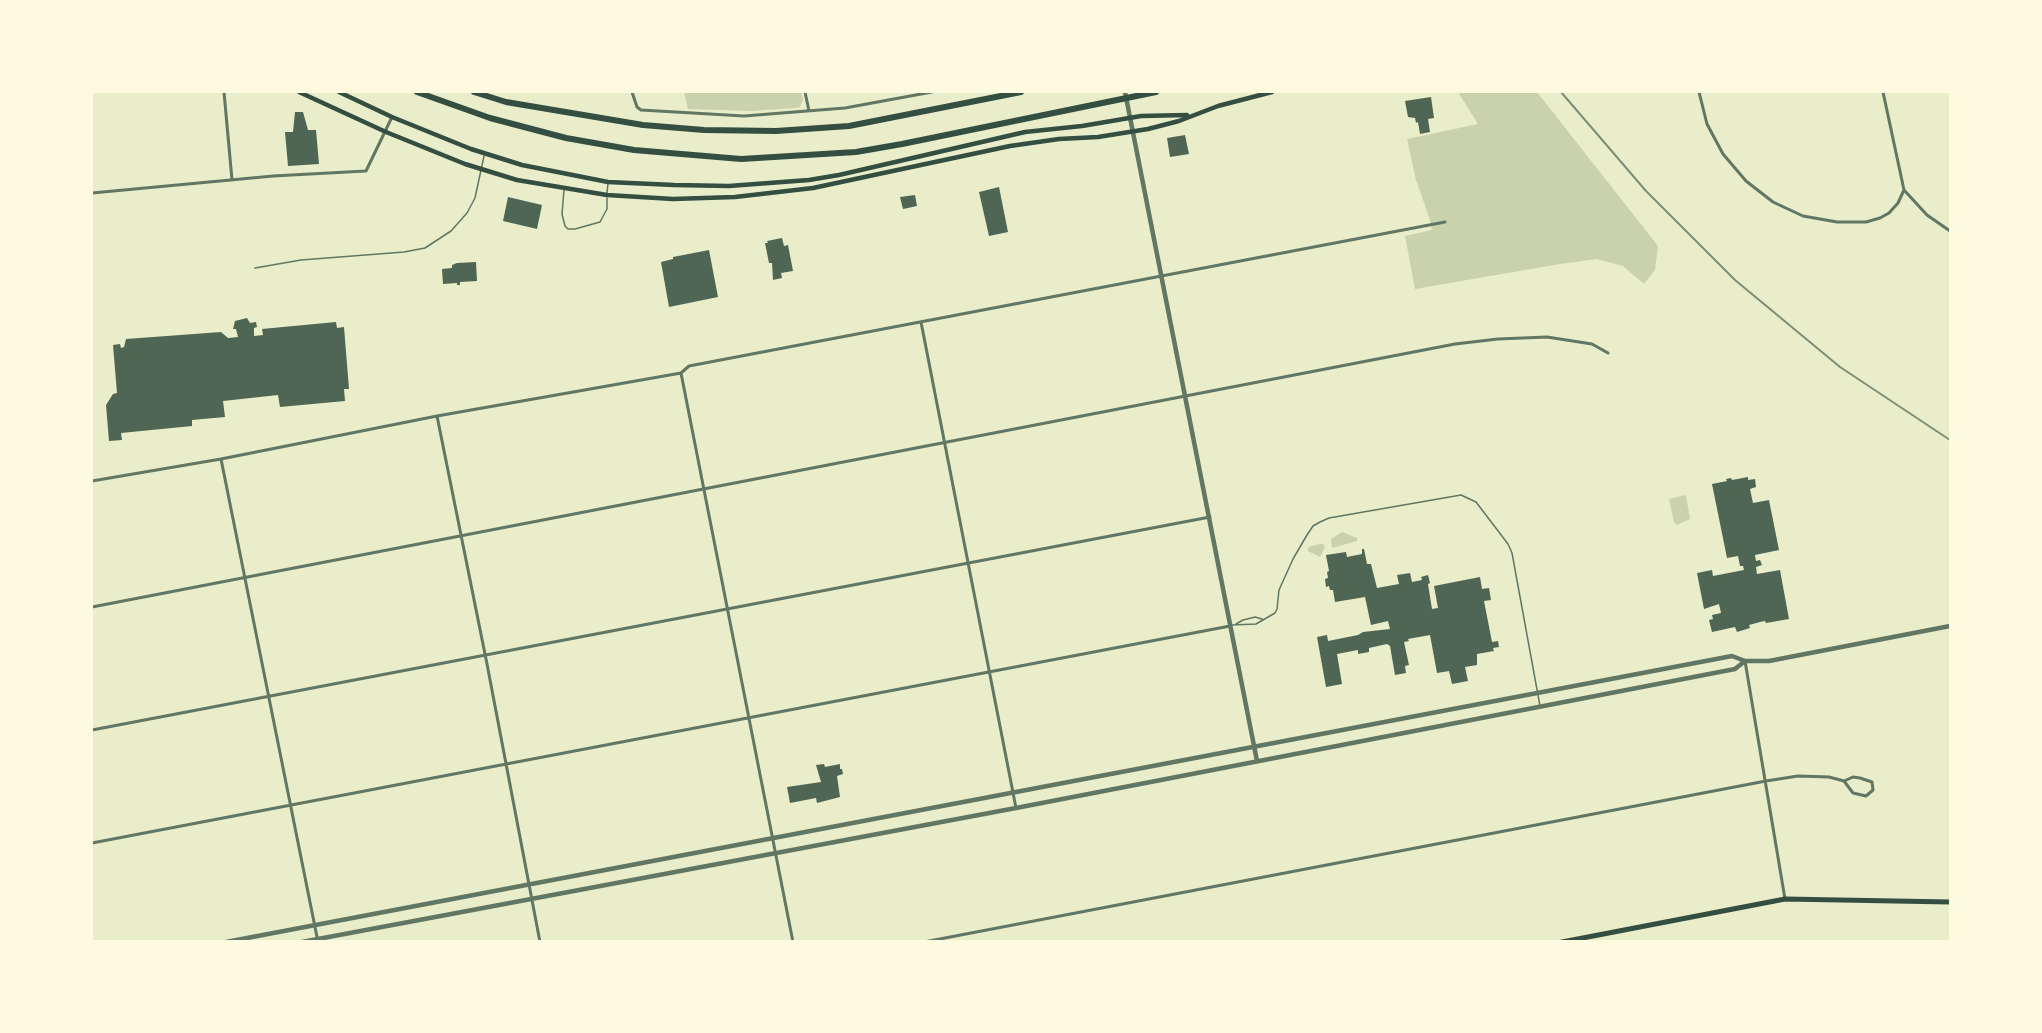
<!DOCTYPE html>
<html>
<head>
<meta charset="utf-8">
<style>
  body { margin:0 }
  #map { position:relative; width:2042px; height:1033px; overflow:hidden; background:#e9edc9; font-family:"Zilla Slab",serif }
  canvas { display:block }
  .frame { position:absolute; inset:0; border:93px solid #fefae0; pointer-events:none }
</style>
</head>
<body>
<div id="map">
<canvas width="2042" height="1033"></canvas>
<div class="frame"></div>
</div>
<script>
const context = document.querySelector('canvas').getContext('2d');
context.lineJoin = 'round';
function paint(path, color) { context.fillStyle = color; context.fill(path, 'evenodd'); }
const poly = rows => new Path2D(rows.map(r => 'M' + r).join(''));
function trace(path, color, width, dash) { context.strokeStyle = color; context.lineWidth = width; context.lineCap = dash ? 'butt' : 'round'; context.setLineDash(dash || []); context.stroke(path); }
paint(poly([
  [684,92,801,92,803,100,800,107,795,108,752,111,688,109],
  [1458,92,1537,92,1658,246,1655,270,1644,284,1623,266,1597,259,1560,264,1415,289,1405,236,1432,230,1429,217,1416,180,1407,139,1478,124],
  [1686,495,1690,519,1677,525,1674,522,1669,499],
  [1342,532,1357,538,1357,541,1332,548,1331,539],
  [1320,544,1323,544,1325,547,1320,557,1308,551,1308,547]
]), '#cad2ad');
paint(poly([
  [1431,97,1434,118,1428,119,1430,132,1420,134,1418,122,1416,123,1415,118,1408,117,1405,101],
  [295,112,303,112,308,130,316,130,319,164,288,166,285,132,293,132],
  [1185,135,1189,154,1170,157,1167,138],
  [999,187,1008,232,989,236,979,192],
  [915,195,917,206,903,209,900,197],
  [508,197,542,205,537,229,503,221],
  [782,238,784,246,788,245,793,271,781,273,782,278,773,280,772,263,769,263,765,243,768,243,767,241],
  [709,250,718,297,669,307,661,262,673,259,673,257],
  [476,262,477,281,460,282,460,285,457,285,457,283,443,284,442,269,452,268,452,265,457,263],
  [247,318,250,323,256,322,257,327,254,328,254,336,263,335,262,329,336,322,337,328,344,327,349,389,344,389,345,401,280,407,278,395,223,401,225,417,192,420,192,426,121,433,122,440,109,441,106,405,113,394,117,393,113,345,120,344,121,348,124,347,126,339,221,332,228,338,238,337,236,329,233,329,235,321],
  [1748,477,1748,480,1755,479,1756,487,1750,489,1753,503,1769,500,1779,550,1755,555,1756,561,1760,560,1762,565,1756,567,1757,574,1780,570,1789,619,1766,623,1765,621,1760,622,1749,625,1750,628,1737,632,1735,627,1712,632,1709,620,1713,619,1712,615,1721,613,1719,604,1704,609,1697,573,1712,570,1713,576,1744,570,1743,566,1740,566,1738,556,1727,558,1712,484,1727,481,1726,479,1731,478,1732,480],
  [1362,549,1364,549,1367,564,1371,564,1377,588,1399,584,1397,575,1410,573,1412,582,1422,580,1421,577,1428,575,1430,583,1428,584,1432,609,1438,608,1434,586,1480,577,1482,589,1489,588,1491,600,1484,601,1492,642,1498,641,1499,647,1493,648,1494,651,1477,654,1477,665,1465,667,1468,681,1452,684,1449,671,1437,673,1430,635,1408,639,1409,641,1404,642,1409,665,1405,666,1406,673,1395,675,1390,646,1387,644,1369,648,1369,652,1358,654,1358,650,1337,654,1342,684,1326,687,1317,637,1327,635,1328,641,1358,635,1363,632,1390,629,1388,621,1371,625,1365,597,1335,602,1333,590,1330,590,1329,586,1326,587,1325,579,1328,578,1327,572,1329,571,1326,555,1346,552,1347,557,1362,554],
  [824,764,825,767,840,764,840,769,842,769,843,774,837,776,840,797,817,803,816,798,790,803,787,787,821,782,816,765]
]), '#4f6655');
trace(poly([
  [564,190,562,214,565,226,568,229,575,229,600,222,607,209,607,198],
  [607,193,608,183],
  [255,268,301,260,404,252,425,248,451,231,467,213,475,198,484,156],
  [1236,624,1243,620,1255,617,1262,619],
  [1232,625,1256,624,1275,613,1277,609,1279,590,1293,559,1307,535,1313,526,1320,522,1329,518,1461,495,1476,502,1508,544,1512,553,1540,706]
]), '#617663', 1.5);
trace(poly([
  [224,92,232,180],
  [632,92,637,107,641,110,744,116,845,108,932,92],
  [805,92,809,111],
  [1699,92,1707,124,1723,154,1746,181,1773,202,1803,216,1837,222,1866,222,1880,218,1889,213,1898,203,1904,190],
  [1883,92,1904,190,1927,215,1950,231],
  [92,193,273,176,366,171,392,117],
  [921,322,1016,808],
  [681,373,793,942],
  [437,416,487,664,540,942],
  [221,459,318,942],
  [92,481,221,459,437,416,681,373,689,366,1445,222],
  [92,607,1455,344,1498,339,1547,337,1592,344,1608,353],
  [1745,661,1785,899],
  [92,730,1210,517],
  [92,843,1230,626],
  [924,942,1766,781,1798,776,1829,777,1844,781,1853,777,1860,778,1872,782,1873,790,1866,796,1853,793,1844,781]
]), '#617663', 3);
trace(poly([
  [1125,92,1257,761],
  [226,942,1732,656,1745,661,1769,661,1950,626],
  [302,942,1016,808,1735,669,1745,661]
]), '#617663', 4.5);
trace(poly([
  [299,92,386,132,465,164,517,180,607,195,673,199,735,197,813,188,1010,146,1059,139,1098,137,1148,129,1179,121,1218,106,1272,92],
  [339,92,392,117,471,149,522,165,608,182,674,185,729,186,809,180,839,175,1025,132,1082,126,1141,116,1187,115]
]), '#344e41', 4.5);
trace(poly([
  [1562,942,1785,899,1950,902]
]), '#344e41', 5);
trace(poly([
  [417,92,490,118,566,138,634,150,741,159,856,152,902,144,1156,92],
  [474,92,506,102,643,125,704,130,776,131,849,126,1021,92]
]), '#344e41', 6);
trace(poly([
  [1561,92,1646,191,1735,280,1840,367,1950,440]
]), '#7c8e77', 2);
</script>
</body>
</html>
